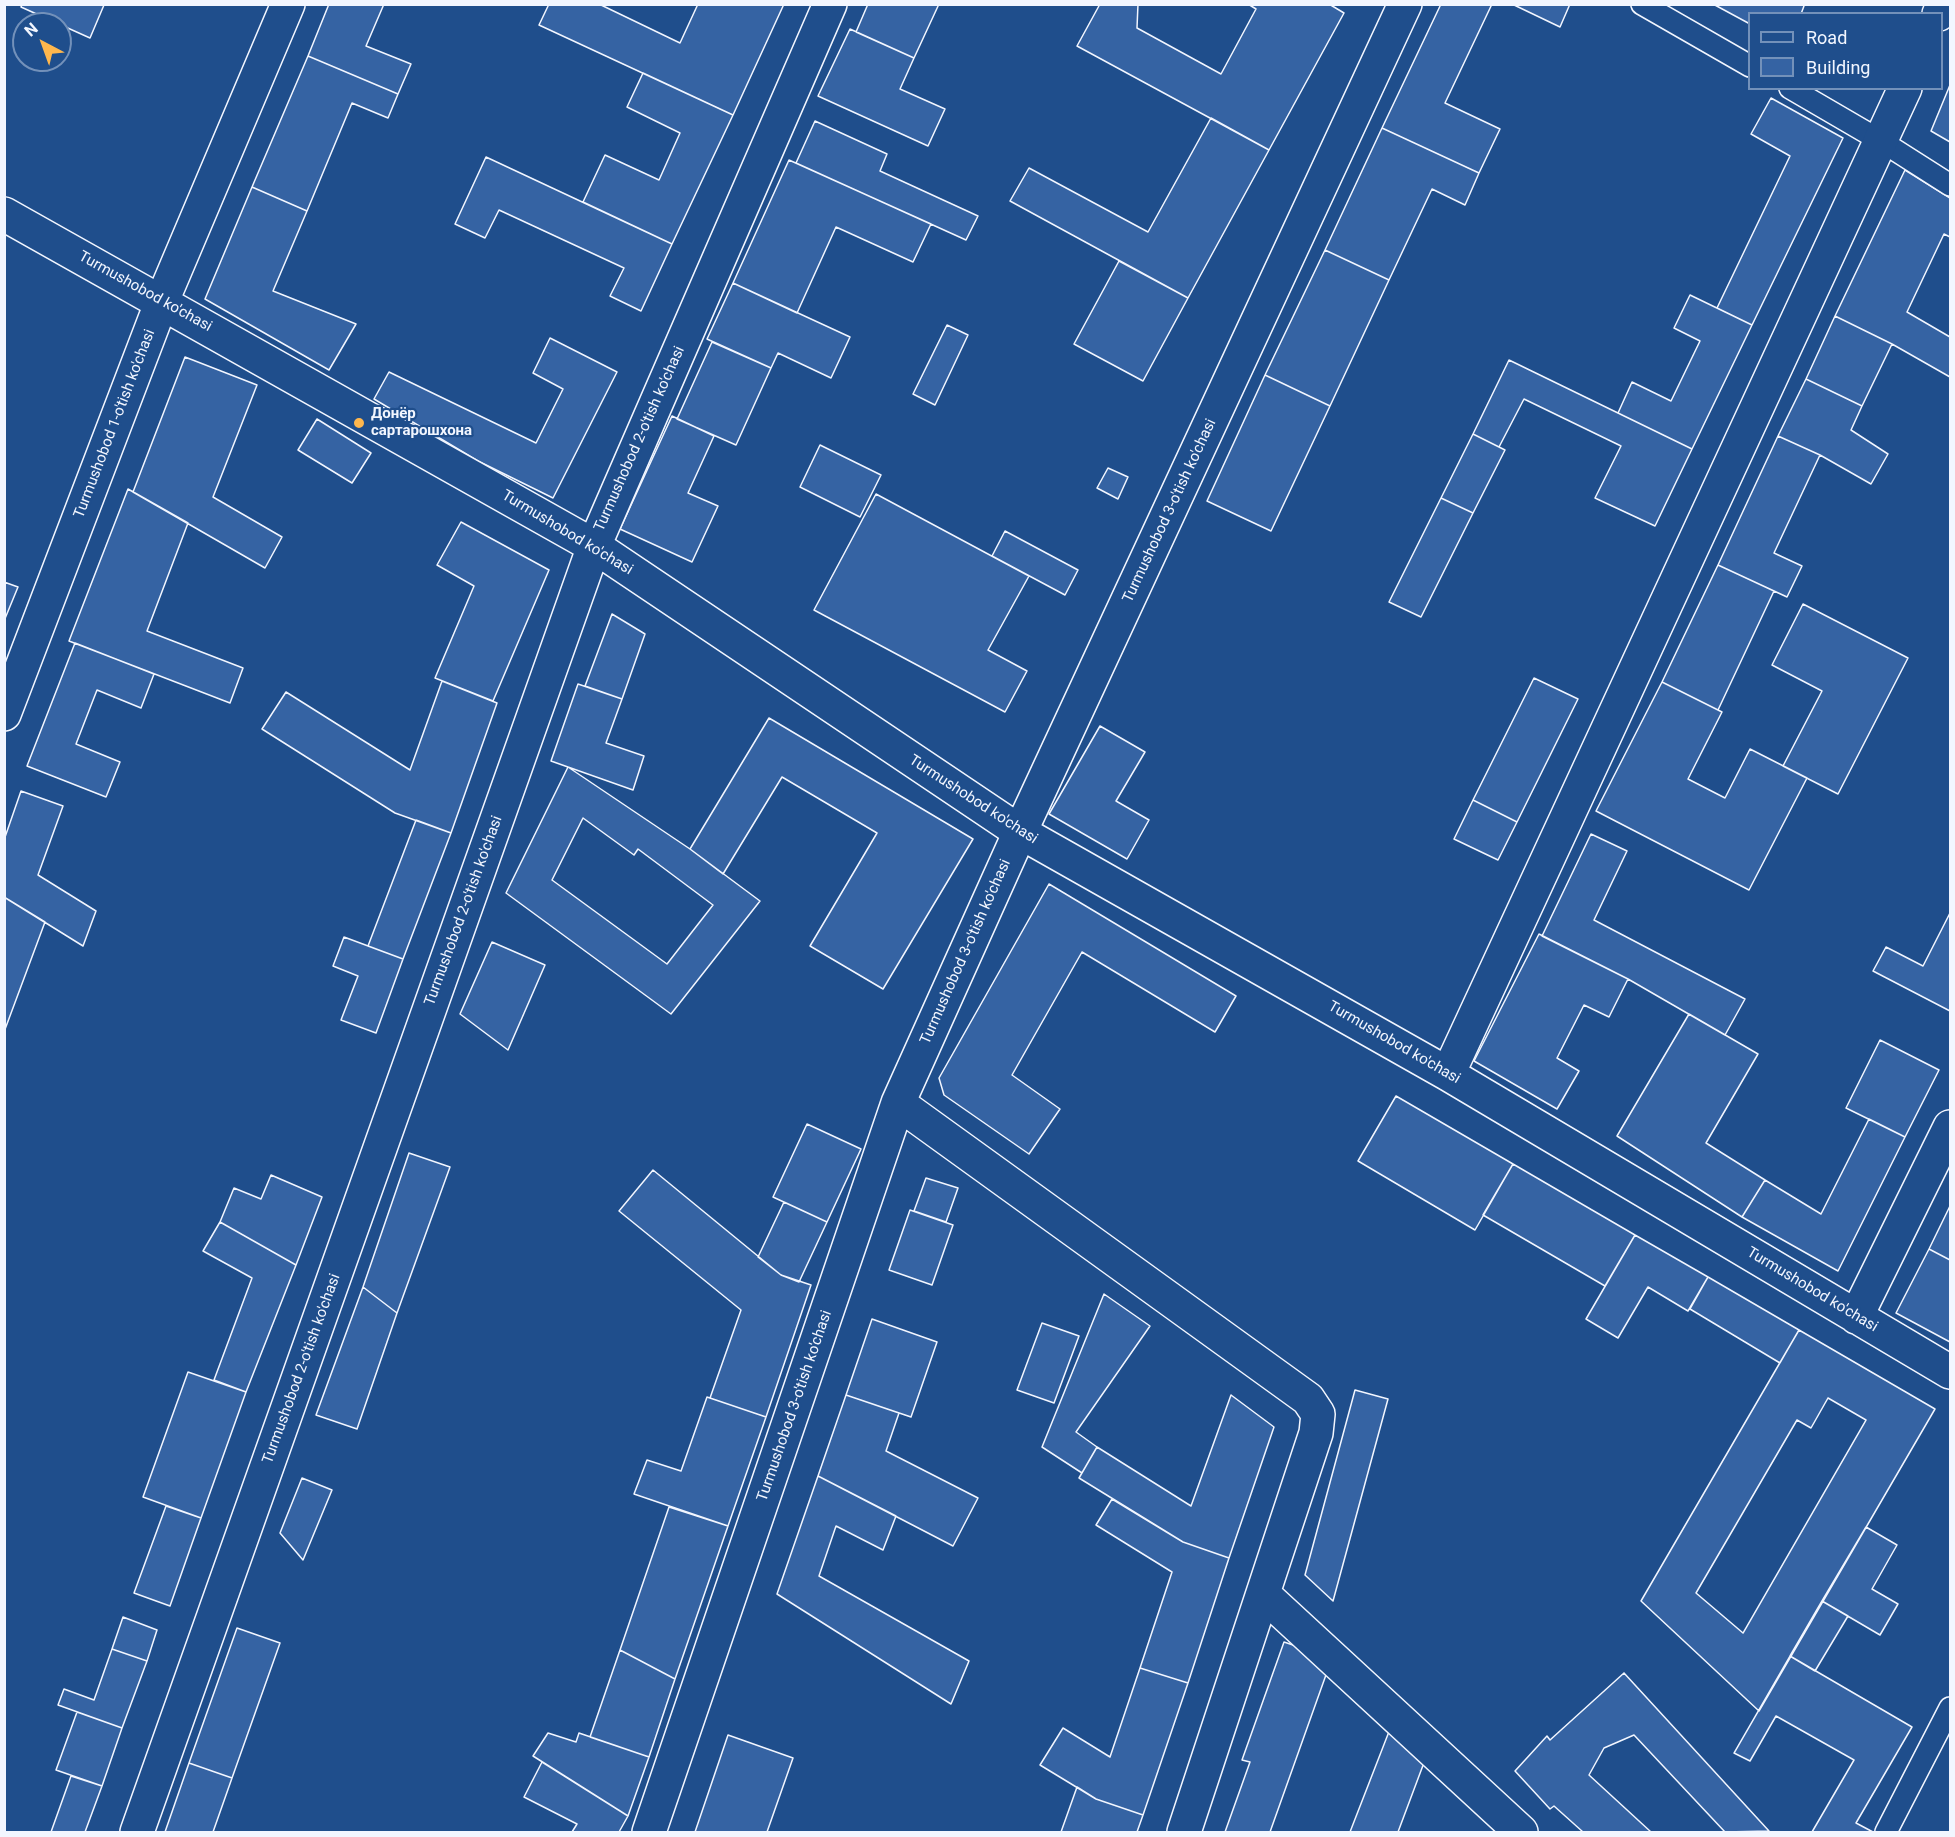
<!DOCTYPE html>
<html>
<head>
<meta charset="utf-8">
<style>
  body { margin:0 }
  #map { position:relative; width:1955px; height:1837px; overflow:hidden; background:#1f4e8c; font-family:Roboto,sans-serif }
  canvas { display:block }
  .frame { position:absolute; inset:0; border:6px solid #f2f6ff; pointer-events:none }
  .legend { position:absolute; left:1748px; top:12px; width:195px; height:78px; box-sizing:border-box; background:#1f4e8c; border:2px solid #7391ba; margin:0; padding:8px 10px; list-style:none; font-size:18px; color:#f2f6ff }
  .legend li { display:flex; align-items:center; gap:12px; height:30px }
  .legend b { width:30px; border:2px solid #7391ba }
  .north { position:absolute; left:12px; top:12px; width:60px; height:60px; box-sizing:border-box; background:#1f4e8c; border:2px solid #7391ba; border-radius:50%; rotate:319deg; font-size:16px; font-weight:700; line-height:24px; text-align:center; color:#f2f6ff }
  .north::after { content:''; display:block; margin:auto; width:21px; height:27px; background:#ffb74d; clip-path:polygon(50% 0,100% 100%,50% 72%,0 100%) }
</style>
</head>
<body>
<div id="map">
<canvas width="1955" height="1837"></canvas>
<div class="frame"></div>
<ul class="legend">
<li><b style="height:8px;background:#1f4e8c"></b>Road</li>
<li><b style="height:16px;background:#3563a3"></b>Building</li>
</ul>
<div class="north">N</div>
</div>
<script>
const context = document.querySelector('canvas').getContext('2d');
context.lineJoin = 'round';
function paint(path, color) { context.fillStyle = color; context.fill(path, 'evenodd'); }
const poly = rows => new Path2D(rows.map(r => 'M' + r).join(''));
function trace(path, color, width, dash) { context.strokeStyle = color; context.lineWidth = width; context.lineCap = dash ? 'butt' : 'round'; context.setLineDash(dash || []); context.stroke(path); }
function drawText(font, color, halo, rows, align = 'center') {
  context.font = font + ' Roboto,sans-serif'; context.lineWidth = 4.5; context.setLineDash([]); context.textBaseline = 'middle'; context.strokeStyle = halo; context.fillStyle = color; for (const [text, x, y, turn = 0] of rows) {
    context.save(); context.translate(x, y); context.rotate((+turn || 0) * Math.PI / 180); context.textAlign = isNaN(turn) ? turn : align; if (halo) context.strokeText(text, 0, 0); context.fillText(text, 0, 0); context.restore();
  }
}
const building = poly([
  [22,4,102,4,104,5,90,38,21,7,22,4],
  [329,4,384,4,366,46,411,64,398,94,308,56,329,4],
  [549,4,599,4,680,43,698,4,784,4,733,115,539,25,549,4],
  [868,4,939,4,914,58,856,32,868,4],
  [1100,4,1138,4,1137,28,1221,74,1256,9,1248,4,1329,4,1344,13,1269,150,1077,46,1100,4],
  [1441,4,1492,4,1445,103,1500,129,1479,173,1382,128,1441,4],
  [1512,4,1570,4,1560,27,1512,4],
  [1713,4,1801,4,1804,6,1801,14,1750,14,1750,24,1713,4],
  [850,29,914,58,900,89,945,109,928,146,818,96,850,29],
  [308,56,398,94,388,118,352,103,307,211,252,187,308,56],
  [643,73,733,115,672,244,583,202,605,155,659,180,680,133,627,107,643,73],
  [1950,85,1950,142,1931,131,1950,85],
  [1771,98,1843,138,1752,325,1717,308,1790,156,1751,134,1771,98],
  [1211,118,1269,150,1188,298,1010,201,1029,168,1148,232,1211,118],
  [815,121,887,154,880,171,978,216,966,240,796,163,815,121],
  [1382,128,1479,173,1465,205,1432,189,1389,280,1325,250,1382,128],
  [486,157,672,244,641,311,610,296,624,268,499,210,485,238,455,224,486,157],
  [789,160,931,224,913,262,836,227,797,313,733,283,789,160],
  [1905,170,1950,198,1950,237,1944,234,1907,312,1950,337,1950,377,1892,344,1835,316,1905,170],
  [252,187,307,211,273,291,356,324,329,370,205,299,252,187],
  [1325,250,1389,280,1330,406,1265,375,1325,250],
  [1119,261,1188,298,1143,381,1074,344,1119,261],
  [733,283,850,337,831,378,778,353,771,368,707,339,733,283],
  [1690,295,1752,325,1692,449,1618,413,1632,382,1671,401,1700,341,1674,328,1690,295],
  [1835,316,1892,344,1862,406,1806,379,1835,316],
  [947,325,968,335,935,405,913,394,947,325],
  [550,338,617,372,553,498,478,461,374,399,389,372,536,443,563,389,533,373,550,338],
  [712,342,771,368,736,445,677,419,712,342],
  [185,357,257,385,213,497,282,537,265,568,133,492,185,357],
  [1509,360,1692,449,1655,526,1595,498,1621,446,1524,399,1499,447,1473,434,1509,360],
  [1265,375,1330,406,1271,531,1207,501,1265,375],
  [1806,379,1862,406,1851,430,1888,454,1871,484,1820,455,1778,436,1806,379],
  [672,416,714,436,688,493,718,506,692,562,620,529,672,416],
  [317,419,371,453,352,483,298,450,317,419],
  [1473,434,1505,450,1473,513,1441,498,1473,434],
  [1778,436,1820,455,1774,553,1802,566,1787,597,1718,565,1778,436],
  [820,445,881,475,860,517,800,487,820,445],
  [1108,468,1128,477,1118,499,1097,488,1108,468],
  [128,489,188,523,147,631,243,668,230,703,69,641,128,489],
  [876,494,1029,576,988,650,1027,671,1005,712,814,610,876,494],
  [1441,498,1473,513,1421,617,1389,602,1441,498],
  [461,522,549,570,493,701,435,678,474,586,437,565,461,522],
  [1005,531,1078,570,1065,595,992,556,1005,531],
  [1718,565,1774,591,1718,710,1662,682,1718,565],
  [4,582,18,587,4,621,4,582],
  [1803,604,1908,658,1838,794,1783,766,1822,691,1772,665,1803,604],
  [612,614,645,634,622,699,585,686,612,614],
  [75,643,154,674,141,708,97,690,76,744,120,762,106,797,27,766,75,643],
  [1534,678,1578,699,1517,822,1473,800,1534,678],
  [442,681,497,703,451,833,395,813,262,729,286,692,410,770,442,681],
  [1662,682,1722,712,1688,779,1725,798,1750,749,1807,778,1749,890,1596,811,1662,682],
  [578,684,622,699,606,743,644,756,633,790,551,761,578,684],
  [769,718,973,839,883,989,810,946,877,833,782,777,723,874,690,849,769,718],
  [1100,726,1145,752,1116,801,1149,820,1127,859,1049,814,1100,726],
  [568,767,690,849,760,901,671,1014,506,893,568,767],
  [583,818,634,855,638,849,713,905,667,964,552,880,583,818],
  [21,791,63,806,38,875,96,911,83,946,4,897,4,840,21,791],
  [1473,800,1517,822,1498,860,1454,839,1473,800],
  [416,820,451,833,403,959,368,946,416,820],
  [1591,834,1627,851,1594,920,1745,999,1725,1035,1628,979,1542,936,1591,834],
  [1049,884,1236,996,1215,1032,1082,952,1012,1075,1060,1109,1029,1154,944,1095,939,1078,1049,884],
  [4,897,45,922,4,1032,4,897],
  [1950,913,1950,1011,1873,971,1886,947,1923,966,1950,913],
  [1539,934,1628,979,1609,1017,1584,1005,1557,1058,1579,1071,1557,1109,1474,1061,1539,934],
  [344,937,403,959,376,1033,341,1020,358,976,333,966,344,937],
  [492,942,545,965,508,1050,460,1014,492,942],
  [1689,1014,1758,1054,1706,1143,1765,1180,1742,1217,1617,1136,1689,1014],
  [1880,1040,1939,1070,1905,1137,1846,1108,1880,1040],
  [1396,1096,1513,1164,1475,1230,1358,1161,1396,1096],
  [1869,1119,1905,1137,1838,1271,1742,1217,1765,1180,1821,1214,1869,1119],
  [807,1124,861,1149,827,1222,773,1197,807,1124],
  [409,1153,450,1167,397,1313,363,1287,409,1153],
  [1513,1164,1635,1235,1605,1286,1483,1215,1513,1164],
  [653,1170,781,1275,811,1285,766,1417,710,1398,741,1310,619,1211,653,1170],
  [271,1175,322,1197,296,1265,220,1222,234,1188,261,1199,271,1175],
  [926,1178,958,1188,946,1222,914,1211,926,1178],
  [784,1202,827,1222,799,1282,781,1275,758,1257,784,1202],
  [1950,1206,1950,1260,1929,1249,1950,1206],
  [910,1210,953,1225,932,1285,889,1270,910,1210],
  [220,1222,296,1265,246,1392,214,1380,252,1278,203,1251,220,1222],
  [1635,1235,1708,1277,1688,1311,1648,1287,1618,1338,1586,1319,1635,1235],
  [1929,1249,1950,1260,1950,1342,1896,1313,1929,1249],
  [1708,1277,1799,1330,1780,1363,1690,1309,1708,1277],
  [363,1287,397,1313,357,1429,316,1415,363,1287],
  [1104,1294,1150,1326,1076,1432,1097,1447,1082,1473,1042,1447,1104,1294],
  [872,1319,937,1342,911,1417,846,1395,872,1319],
  [1042,1323,1079,1336,1054,1403,1017,1390,1042,1323],
  [1799,1330,1935,1409,1759,1711,1641,1601,1799,1330],
  [1828,1398,1866,1420,1743,1633,1696,1593,1797,1420,1811,1428,1828,1398],
  [188,1372,246,1392,201,1518,143,1497,188,1372],
  [1355,1390,1388,1399,1333,1601,1305,1575,1355,1390],
  [846,1395,899,1413,886,1451,978,1498,953,1546,818,1476,846,1395],
  [1231,1395,1274,1427,1229,1558,1183,1542,1079,1478,1097,1447,1191,1506,1231,1395],
  [707,1397,766,1417,728,1526,634,1494,647,1460,681,1471,707,1397],
  [818,1476,896,1516,883,1550,836,1526,819,1576,969,1661,951,1704,777,1594,818,1476],
  [302,1478,332,1490,303,1560,280,1533,302,1478],
  [1112,1499,1183,1542,1229,1558,1188,1683,1140,1668,1172,1572,1096,1525,1112,1499],
  [166,1506,201,1518,170,1606,134,1593,166,1506],
  [669,1507,728,1526,675,1679,620,1650,669,1507],
  [1866,1527,1897,1545,1872,1589,1898,1604,1880,1635,1822,1601,1866,1527],
  [1822,1601,1848,1616,1815,1671,1790,1656,1822,1601],
  [123,1617,157,1630,147,1661,112,1649,123,1617],
  [237,1628,280,1643,232,1778,189,1763,237,1628],
  [1284,1642,1332,1658,1270,1832,1225,1832,1250,1762,1242,1760,1284,1642],
  [112,1649,147,1661,122,1728,58,1705,64,1689,94,1700,112,1649],
  [620,1650,675,1679,649,1757,590,1737,620,1650],
  [1790,1656,1912,1727,1856,1823,1873,1832,1812,1832,1854,1760,1776,1716,1750,1761,1734,1753,1790,1656],
  [1140,1668,1188,1683,1143,1815,1096,1799,1040,1765,1063,1728,1110,1757,1140,1668],
  [1624,1673,1769,1831,1725,1832,1634,1735,1604,1748,1589,1775,1651,1832,1583,1832,1554,1806,1550,1809,1515,1771,1547,1736,1550,1740,1624,1673],
  [77,1712,122,1728,102,1786,56,1770,77,1712],
  [1390,1729,1425,1760,1398,1832,1350,1832,1390,1729],
  [548,1733,576,1742,579,1733,649,1757,628,1816,533,1756,548,1733],
  [728,1735,793,1758,767,1832,695,1832,728,1735],
  [542,1762,628,1816,619,1832,572,1832,577,1824,524,1797,542,1762],
  [189,1763,232,1778,213,1832,165,1832,189,1763],
  [71,1776,102,1786,85,1832,51,1832,71,1776],
  [1077,1787,1096,1799,1143,1815,1137,1832,1061,1832,1077,1787]
]);
paint(building, '#3563a3');
trace(building, '#f2f6ff', 1.5);
const service = poly([
  [1642,4,1750,66],
  [1790,88,1881,141,1950,185],
  [1886,1832,1950,1708]
]);
const minor = poly([
  [1939,14,1944,4],
  [4,214,594,546,1020,832,1448,1074,1950,1372],
  [4,714,162,301,288,4],
  [1448,1074,1905,88],
  [898,1103,1308,1399,1318,1414,1316,1433,1184,1832],
  [1856,1317,1950,1127],
  [1263,1594,1521,1832],
  [137,1832,594,546,830,4],
  [649,1832,898,1103,1020,832,1405,4]
]);
trace(service, '#f2f6ff', 24);
trace(minor, '#f2f6ff', 36);
trace(service, '#1f4e8c', 21);
trace(minor, '#1f4e8c', 33);
for (const [x, y, r, color] of [
  [359,423,6,"#ffb74d"]
]) { const dot = new Path2D(); dot.arc(x, y, r, 0, 2 * Math.PI); context.fillStyle = color; context.fill(dot); trace(dot, '#1f4e8c', 2); }
drawText('15px', '#f2f6ff', '#1f4e8c', [
  ["Turmushobod ko'chasi",145,292,29],
  ["Turmushobod 1-o'tish ko'chasi",115,424,-69],
  ["Turmushobod 2-o'tish ko'chasi",640,439,-66],
  ["Turmushobod 3-o'tish ko'chasi",1170,511,-65],
  ["Turmushobod ko'chasi",567,533,31],
  ["Turmushobod ko'chasi",973,800,33],
  ["Turmushobod 2-o'tish ko'chasi",464,911,-70],
  ["Turmushobod 3-o'tish ko'chasi",966,952,-66],
  ["Turmushobod ko'chasi",1394,1043,30],
  ["Turmushobod ko'chasi",1812,1290,31],
  ["Turmushobod 2-o'tish ko'chasi",302,1369,-70],
  ["Turmushobod 3-o'tish ko'chasi",795,1406,-71]
]);
drawText('bold 15px', '#f2f6ff', '#1f4e8c', [
  ["Донёр",371,414],
  ["сартарошхона",371,431]
], 'left');
</script>
</body>
</html>
